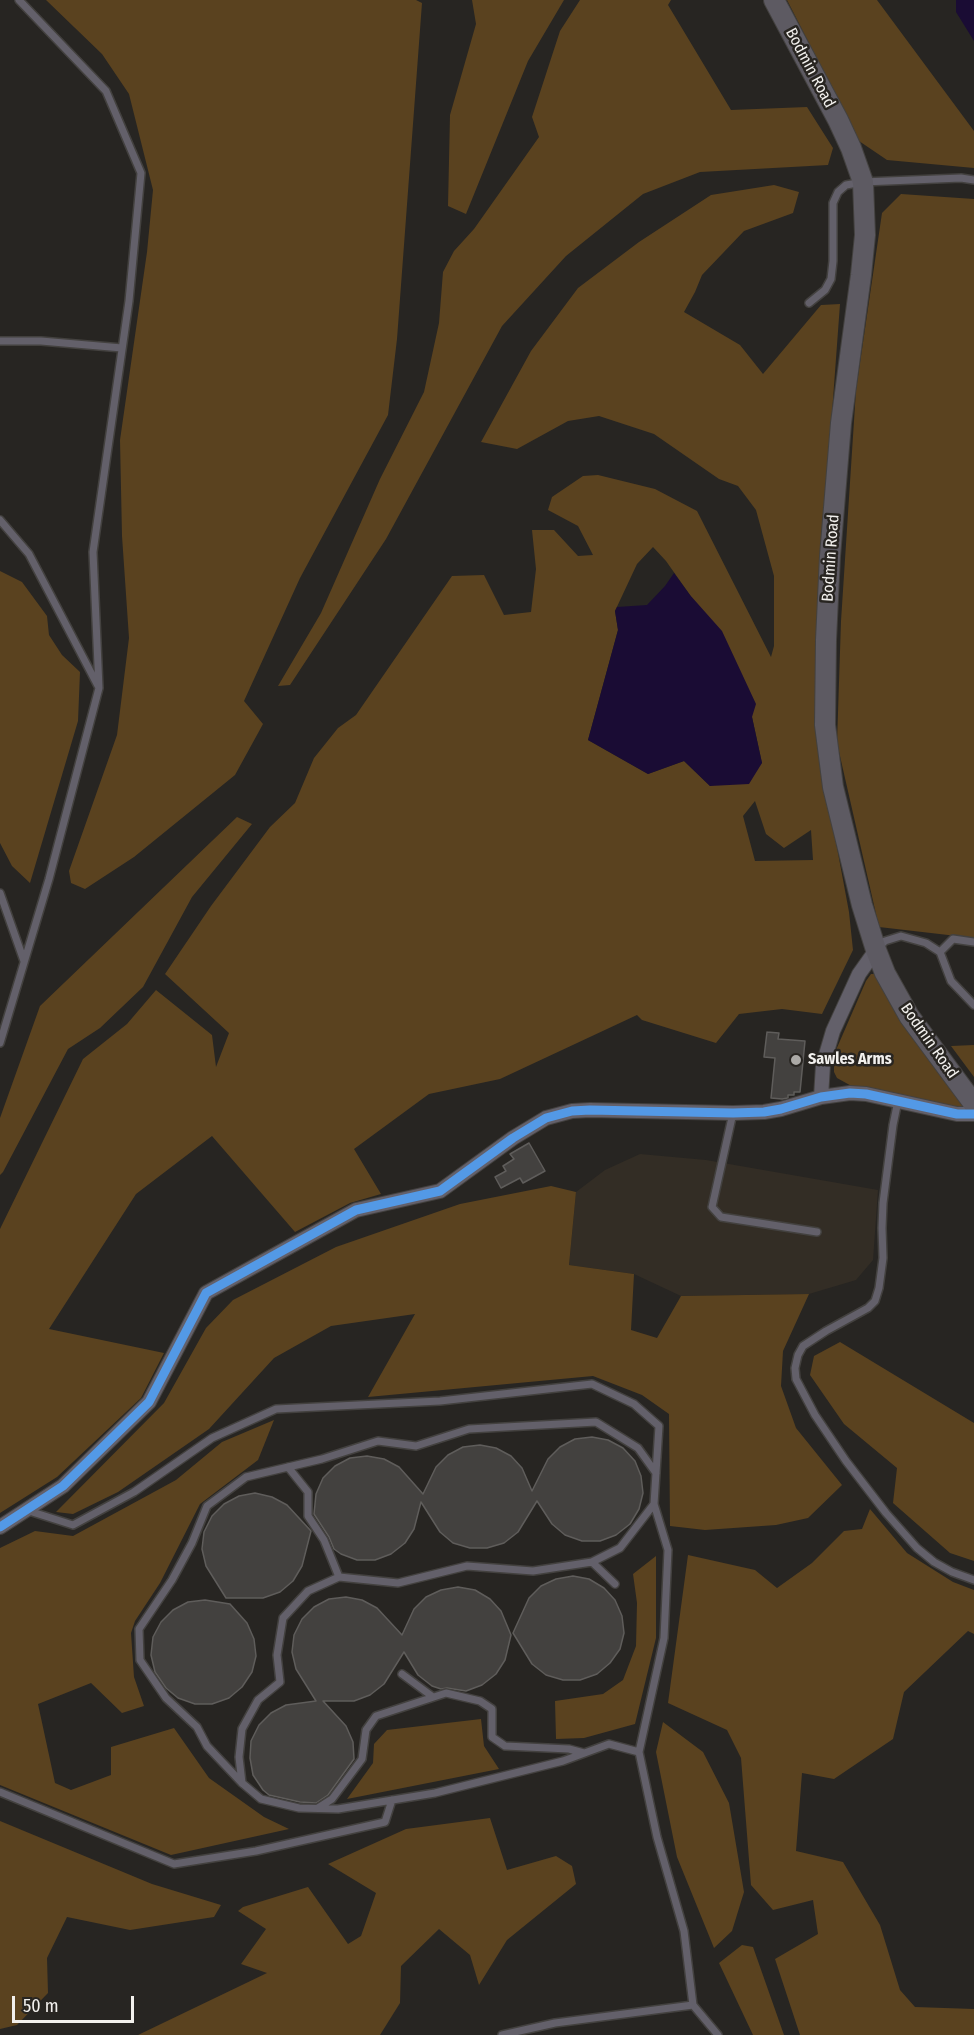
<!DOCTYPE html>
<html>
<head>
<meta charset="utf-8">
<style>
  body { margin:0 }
  #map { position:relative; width:974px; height:2035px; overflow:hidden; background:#272522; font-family:"Fira Sans Condensed",sans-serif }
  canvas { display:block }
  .scale { position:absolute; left:12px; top:1996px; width:122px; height:27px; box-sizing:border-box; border:3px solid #f2f0ed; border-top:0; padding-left:8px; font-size:18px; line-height:21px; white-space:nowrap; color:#f2f0ed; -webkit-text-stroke:4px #282521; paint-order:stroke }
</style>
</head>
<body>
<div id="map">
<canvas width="974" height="2035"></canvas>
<div class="scale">50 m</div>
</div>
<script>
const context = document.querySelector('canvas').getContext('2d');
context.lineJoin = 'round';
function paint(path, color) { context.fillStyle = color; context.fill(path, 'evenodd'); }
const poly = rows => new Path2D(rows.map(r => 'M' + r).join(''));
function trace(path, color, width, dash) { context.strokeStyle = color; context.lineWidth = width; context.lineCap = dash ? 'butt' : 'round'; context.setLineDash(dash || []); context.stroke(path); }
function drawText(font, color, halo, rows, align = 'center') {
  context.font = font + ' "Fira Sans Condensed",sans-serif'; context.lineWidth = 5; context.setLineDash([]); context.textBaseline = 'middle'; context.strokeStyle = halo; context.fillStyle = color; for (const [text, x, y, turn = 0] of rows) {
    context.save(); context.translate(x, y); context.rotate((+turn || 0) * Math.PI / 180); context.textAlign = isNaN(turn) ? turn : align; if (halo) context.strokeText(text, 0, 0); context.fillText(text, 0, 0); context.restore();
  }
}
paint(poly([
  [640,1154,706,1160,878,1190,873,1260,856,1280,809,1294,681,1296,634,1274,569,1265,576,1192,605,1170]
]), '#332d25');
paint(poly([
  [46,0,416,0,422,3,397,339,388,415,300,578,244,701,263,724,235,775,134,857,85,889,71,883,69,871,117,735,129,638,122,536,120,440,147,252,153,190,129,94,102,54],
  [472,0,564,0,528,61,466,214,448,206,450,115,476,24],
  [580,0,671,0,668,5,731,110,807,107,833,148,828,165,700,172,643,194,566,256,502,326,386,539,290,685,278,686,321,613,380,479,424,392,439,323,443,272,454,251,474,229,539,137,532,117,560,31],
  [787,0,877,0,974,131,974,168,887,160,859,141],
  [774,185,799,192,793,213,744,231,702,275,695,292,684,312,740,345,763,374,821,305,840,304,820,576,816,735,849,912,853,950,822,1014,782,1009,739,1014,716,1043,642,1020,637,1015,500,1079,429,1094,354,1149,381,1194,350,1203,295,1232,212,1136,136,1194,49,1329,164,1353,141,1398,57,1477,0,1513,0,1229,83,1059,127,1024,156,990,212,1035,216,1067,229,1033,165,974,211,906,270,827,295,803,314,758,338,728,356,715,452,576,484,575,504,615,531,612,536,569,532,530,554,530,578,556,593,555,578,526,548,510,552,497,583,476,598,475,655,489,697,511,771,657,774,646,774,576,756,510,738,486,719,479,654,434,599,416,568,421,517,449,481,442,531,351,578,288,639,242,711,195],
  [653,547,666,561,690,595,752,717,762,763,710,786,684,761,648,774,588,740,618,630,615,611,637,564],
  [755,801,766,834,784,848,811,830,813,860,755,861,743,816],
  [901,194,974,199,974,938,879,927,837,743,841,621,856,390,882,213],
  [0,571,22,582,47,616,49,635,62,655,80,672,78,721,30,883,12,866,0,843],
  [237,817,252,824,192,897,143,987,100,1028,68,1049,3,1172,0,1175,0,1118,40,1006],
  [871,974,874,974,879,978,957,1096,967,1114,866,1094,837,1078,834,1072,834,1065,836,1050,866,981],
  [974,1045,974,1077,951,1046],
  [551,1186,576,1192,569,1265,634,1274,631,1330,657,1338,681,1296,809,1294,783,1351,781,1386,796,1428,842,1485,808,1518,776,1525,705,1530,670,1526,669,1414,642,1395,593,1376,368,1397,415,1314,331,1326,274,1358,209,1429,118,1492,73,1514,56,1512,164,1403,206,1328,233,1300,336,1247,460,1204],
  [840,1342,974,1423,974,1561,950,1553,893,1503,897,1468,844,1424,810,1375,814,1356],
  [274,1420,258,1460,200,1504,160,1583,135,1621,131,1633,134,1677,144,1706,122,1713,91,1683,38,1704,55,1783,71,1790,111,1775,111,1747,174,1728,209,1778,264,1817,289,1829,171,1855,0,1785,0,1548,35,1531,73,1536,176,1480,222,1442],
  [870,1509,907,1553,953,1582,974,1590,974,1634,968,1631,904,1692,893,1739,834,1779,802,1773,796,1851,843,1862,880,1925,900,1990,915,2007,974,2009,974,2035,800,2035,775,1959,818,1934,813,1900,773,1910,751,1885,741,1758,727,1730,668,1703,688,1555,755,1570,777,1588,812,1563,844,1531,862,1529],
  [656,1556,656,1638,635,1724,584,1738,556,1739,555,1701,603,1694,623,1680,636,1646,637,1603,633,1574],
  [481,1719,484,1746,499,1769,347,1799,373,1763,374,1744,387,1730],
  [663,1722,703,1752,729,1803,744,1892,732,1931,714,1948,677,1857,656,1752],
  [490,1818,507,1870,556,1856,572,1866,576,1884,507,1940,479,1985,470,1955,439,1929,401,1966,400,2003,380,2035,138,2035,267,1973,241,1964,266,1929,238,1911,243,1907,308,1887,348,1944,361,1936,376,1893,328,1864,406,1829],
  [0,1821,152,1884,221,1905,214,1917,130,1930,67,1917,47,1958,48,1993,17,2025,0,2029],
  [742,1945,753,1947,784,2035,753,2035,719,1963]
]), '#5a421f');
paint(poly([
  [956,0,974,0,974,41,956,12],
  [674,573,690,595,722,631,756,704,752,717,762,763,749,784,710,786,684,761,648,774,588,740,618,630,615,611,617,607,647,605,665,586]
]), '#1a0c34');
const building = poly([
  [767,1032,779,1033,778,1039,805,1041,800,1092,794,1092,794,1095,788,1095,788,1098,782,1099,771,1098,775,1058,764,1057,767,1032],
  [529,1143,545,1171,523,1183,520,1178,501,1188,495,1177,506,1171,503,1166,514,1159,510,1154,529,1143],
  [592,1437,608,1440,623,1448,635,1461,641,1476,643,1493,639,1509,630,1524,616,1535,600,1541,582,1541,565,1535,552,1524,537,1501,518,1532,504,1543,487,1548,470,1548,453,1543,440,1532,421,1502,414,1529,405,1543,391,1554,375,1560,357,1560,341,1554,334,1549,329,1537,314,1514,316,1494,323,1478,335,1466,350,1458,367,1456,384,1459,399,1467,423,1494,436,1467,448,1455,463,1447,480,1445,496,1448,511,1456,522,1468,532,1491,548,1459,560,1447,575,1439,592,1437],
  [255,1493,272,1497,287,1505,311,1531,302,1566,293,1581,280,1592,263,1598,226,1598,206,1566,202,1549,204,1532,212,1516,224,1504,239,1496,255,1493],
  [573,1576,589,1579,604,1588,615,1600,622,1616,624,1633,620,1649,610,1663,597,1674,580,1680,563,1680,546,1675,532,1664,513,1633,529,1598,541,1586,556,1579,573,1576],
  [458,1587,475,1590,490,1599,501,1611,511,1635,505,1660,496,1674,482,1685,466,1691,447,1688,441,1689,432,1686,418,1675,404,1652,384,1684,370,1695,354,1701,323,1701,346,1726,353,1742,354,1759,328,1795,316,1803,300,1802,269,1795,263,1790,253,1775,250,1758,251,1741,259,1725,271,1713,286,1705,316,1701,296,1669,292,1652,294,1635,302,1619,314,1607,329,1599,346,1597,362,1600,377,1608,402,1635,414,1609,426,1597,441,1590,458,1587],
  [205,1600,230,1604,247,1623,254,1639,256,1656,252,1672,242,1687,229,1698,212,1704,195,1704,178,1698,166,1688,155,1672,151,1655,153,1637,161,1622,173,1610,188,1602,205,1600]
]);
paint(building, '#43413f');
trace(building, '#5f5d5b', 1.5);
const service = poly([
  [809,303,825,290,831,279,833,261,833,203,838,192,846,185,863,182,961,178,974,180],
  [0,341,41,341,122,348],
  [0,520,29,554,98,686],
  [0,893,24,961],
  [878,948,885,941,901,936,926,943,940,952,951,981,974,1005],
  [940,952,953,939,974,942],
  [0,1043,49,879,99,688,93,552,129,301,141,173,106,91,19,0],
  [898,1101,893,1125,883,1203,882,1228,883,1258,879,1288,875,1301,868,1308,826,1331,803,1346,798,1355,795,1368,796,1379,815,1415,846,1461,886,1513,917,1548,934,1562,952,1572,974,1580],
  [733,1113,712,1207,721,1217,817,1232],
  [288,1467,308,1492,308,1516,324,1540,339,1577],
  [26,1510,73,1525,134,1492,212,1438,276,1409,440,1401,592,1384,634,1404,659,1426,654,1504,668,1550,664,1638,639,1752,657,1837,684,1931,693,2005],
  [592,1562,615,1584],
  [402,1674,433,1697],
  [639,1752,609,1744,563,1761,435,1793,338,1809,299,1808,261,1799,242,1783,207,1746,197,1727,166,1698,140,1660,139,1629,172,1580,192,1543,207,1506,246,1477,322,1459,378,1441,416,1446,469,1429,596,1422,638,1448,656,1473],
  [242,1783,239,1757,242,1729,258,1700,280,1682,277,1655,283,1618,308,1591,339,1577,398,1583,467,1566,533,1571,592,1562,620,1548,654,1504],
  [0,1792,174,1864,256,1851,385,1822,392,1800],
  [318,1808,332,1799,362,1759,366,1730,376,1716,446,1693,480,1701,492,1709,492,1737,505,1746,569,1749,584,1753],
  [502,2035,555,2023,693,2005,718,2035]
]);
const minor = poly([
  [821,1097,823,1065,833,1031,859,974,876,950],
  [0,1527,63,1486,149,1402,206,1293,356,1210,440,1191,513,1138,546,1118,572,1111,590,1110,733,1113,764,1112,781,1109,821,1097,850,1093,866,1094,957,1114,974,1114]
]);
const secondary = poly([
  [774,0,838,120,851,148,863,182,865,235,861,275,841,423,830,556,826,640,825,725,833,787,862,905,876,950,885,973,909,1016,974,1104]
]);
trace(service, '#43413f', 10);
trace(minor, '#43413f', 16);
trace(secondary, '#43413f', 22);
trace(service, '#63606a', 7);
trace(minor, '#63606a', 14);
trace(secondary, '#5d5a62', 20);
trace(poly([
  [0,1527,63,1486,149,1402,206,1293,356,1210,440,1191,513,1138,546,1118,572,1111,590,1110,733,1113,764,1112,781,1109,821,1097,850,1093,866,1094,957,1114,974,1114]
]), '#5399e6', 9);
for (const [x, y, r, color] of [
  [796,1060,6,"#aba9a6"]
]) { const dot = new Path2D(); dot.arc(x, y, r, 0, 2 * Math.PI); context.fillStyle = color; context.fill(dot); trace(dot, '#282521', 2); }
drawText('16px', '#f2f0ed', '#282521', [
  ["Bodmin Road",810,68,62],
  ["Bodmin Road",831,558,-86],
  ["Bodmin Road",929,1041,55]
]);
drawText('bold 16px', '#f2f0ed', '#282521', [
  ["Sawles Arms",808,1060]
], 'left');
</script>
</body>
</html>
